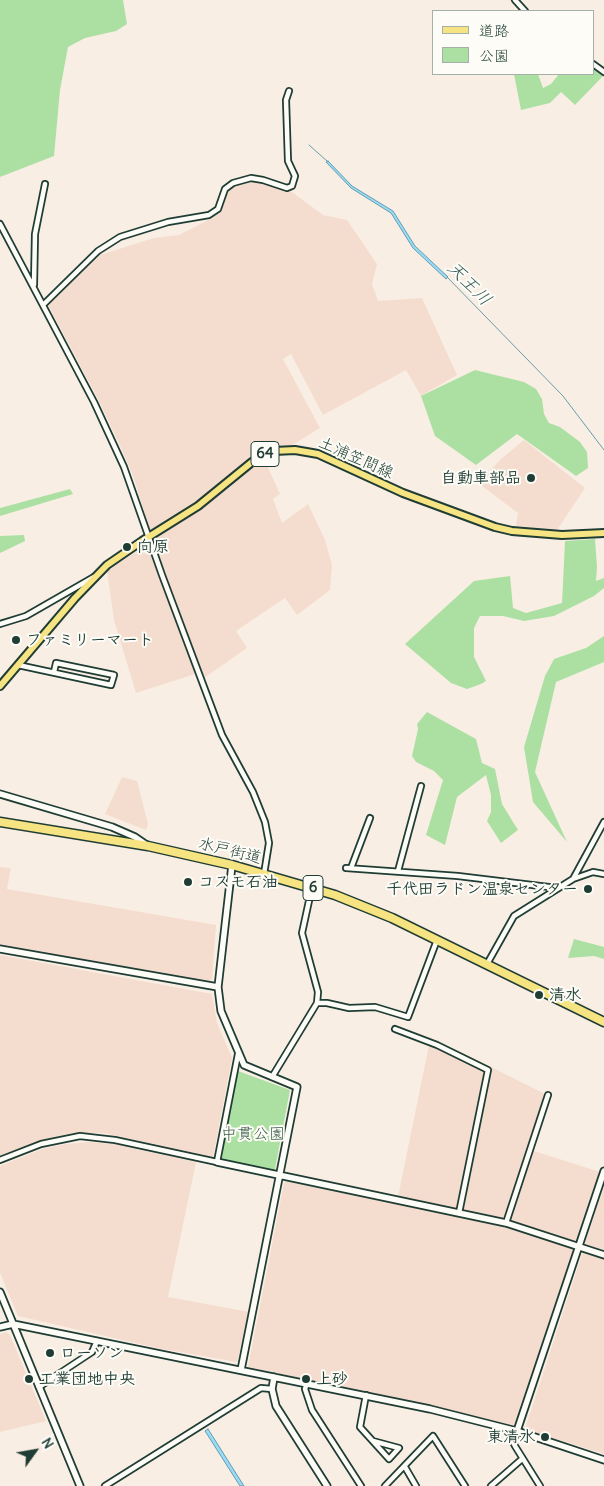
<!DOCTYPE html>
<html>
<head>
<meta charset="utf-8">
<style>
  body { margin:0 }
  #map { position:relative; width:604px; height:1486px; overflow:hidden; background:#f9eee4; font-family:Delius,"Klee One",sans-serif }
  canvas { display:block }
  .legend { position:absolute; left:432px; top:10px; width:162px; height:65px; box-sizing:border-box; background:#fdfcf7; border:1px solid #a4b0a9; margin:0; padding:6px 9px; list-style:none; font-size:15px; color:#1f3d34 }
  .legend li { display:flex; align-items:center; gap:10px; height:25px }
  .legend b { width:25px; border:1px solid #a4b0a9 }
  .north { position:absolute; left:10px; top:1426px; width:50px; height:50px; -webkit-text-stroke:4px #fdfcf7; paint-order:stroke; rotate:58deg; font-size:14px; font-weight:700; line-height:20px; text-align:center; color:#1f3d34 }
  .north::after { content:''; display:block; margin:auto; width:18px; height:22px; background:#1f3d34; clip-path:polygon(50% 0,100% 100%,50% 72%,0 100%) }
</style>
</head>
<body>
<div id="map">
<canvas width="604" height="1486"></canvas>
<ul class="legend">
<li><b style="height:6px;background:#f6e381"></b>道路</li>
<li><b style="height:14px;background:#ace0a3"></b>公園</li>
</ul>
<div class="north">N</div>
</div>
<script>
const context = document.querySelector('canvas').getContext('2d');
context.lineJoin = 'round';
function paint(path, color) { context.fillStyle = color; context.fill(path, 'evenodd'); }
const poly = rows => new Path2D(rows.map(r => 'M' + r).join(''));
function trace(path, color, width, dash) { context.strokeStyle = color; context.lineWidth = width; context.lineCap = dash ? 'butt' : 'round'; context.setLineDash(dash || []); context.stroke(path); }
function drawText(font, color, halo, rows, align = 'center') {
  context.font = font + ' Delius,"Klee One",sans-serif'; context.lineWidth = 4; context.setLineDash([]); context.textBaseline = 'middle'; context.strokeStyle = halo; context.fillStyle = color; for (const [text, x, y, turn = 0] of rows) {
    context.save(); context.translate(x, y); context.rotate((+turn || 0) * Math.PI / 180); context.textAlign = isNaN(turn) ? turn : align; if (halo) context.strokeText(text, 0, 0); context.fillText(text, 0, 0); context.restore();
  }
}
paint(poly([
  [250,181,275,185,292,192,323,215,347,220,377,264,372,284,378,301,422,298,457,375,421,396,406,370,323,415,291,354,283,359,320,428,289,447,267,449,249,459,212,494,152,530,149,528,134,478,122,450,98,399,48,305,100,255,154,238,179,235,210,219,219,211,226,192,236,184],
  [524,440,585,488,557,530,516,526,518,513,478,483,502,458],
  [265,461,280,494,273,499,282,523,308,504,325,540,332,565,330,590,297,615,285,598,236,631,247,648,204,678,153,540,229,488,249,468],
  [147,545,195,674,136,693,114,620,107,571],
  [122,777,137,781,148,824,146,830,105,814],
  [0,867,11,868,7,889,216,925,212,979,208,982,0,944],
  [0,955,212,994,217,1023,232,1058,213,1157,103,1133,72,1133,37,1142,0,1157],
  [430,1040,465,1054,543,1093,545,1098,505,1216,502,1219,398,1197],
  [89,1142,113,1144,196,1162,168,1297,249,1312,237,1362,157,1348,18,1316,0,1273,0,1166,42,1149,66,1144],
  [534,1151,600,1172,577,1243,514,1222,511,1219],
  [290,1179,500,1223,575,1249,518,1426,248,1367,284,1183],
  [604,1186,604,1252,584,1246],
  [586,1251,604,1257,604,1454,525,1429,582,1254],
  [6,1332,10,1335,46,1421,0,1432,0,1334]
]), '#f4ddce');
paint(poly([
  [0,0,123,0,127,24,116,31,85,38,68,47,60,90,54,156,0,177],
  [593,66,604,75,575,105,561,92,550,103,521,110,514,74,538,74,543,88,551,84,559,74,593,74],
  [475,370,524,382,536,389,542,399,544,414,549,423,560,427,580,442,587,452,588,468,576,476,517,434,476,465,435,436,421,396],
  [70,489,73,494,0,516,0,508],
  [24,535,25,541,0,553,0,536],
  [595,539,597,567,596,581,604,578,604,588,594,596,554,616,524,621,503,616,480,616,474,628,474,657,486,681,481,684,467,689,451,683,405,644,474,581,510,576,513,608,526,613,562,603,565,541],
  [604,636,604,662,556,682,535,772,567,842,533,802,524,747,545,676,554,659,586,648],
  [427,712,476,739,482,763,495,769,502,804,518,830,501,843,487,821,491,812,491,795,486,775,457,797,445,845,426,835,443,780,434,771,416,762,412,756,418,729,417,724],
  [574,939,604,947,604,959,594,956,568,958],
  [238,1071,290,1090,275,1169,280,1174,220,1159]
]), '#ace0a3');
const water = poly([
  [328,161,352,186,393,211,415,246,448,277,446,279,413,248,391,213,351,188,326,162,328,161],
  [208,1429,244,1486,240,1486,205,1431,208,1429]
]);
paint(water, '#97dbf9');
trace(water, '#679caa', 1);
trace(poly([
  [309,145,327,161],
  [447,277,563,396,604,450]
]), '#679caa', 1);
const street = poly([
  [515,0,525,11],
  [593,64,604,72],
  [0,224,94,402,124,467,162,575,222,735,253,792,265,822,269,843,264,874],
  [34,285,35,234,45,184],
  [43,305,98,251,120,237,168,222,209,215,218,209,225,189,233,183,251,178,263,180,287,188,292,186,295,176,288,161,286,100,289,91],
  [0,624,26,616,94,577],
  [18,665,111,685,114,675,56,663,54,672],
  [346,868,458,876,557,888],
  [351,868,370,818],
  [398,871,421,786],
  [573,879,593,872,604,874],
  [487,964,514,916,573,879,604,822],
  [317,1003,327,1003,349,1008,375,1007,408,1017,437,940],
  [395,1029,437,1045,488,1070,459,1213],
  [272,1077,317,1003,318,992,302,933,312,887],
  [0,1160,41,1144,80,1136,115,1140,217,1162,238,1054],
  [506,1223,548,1095],
  [307,1383,305,1389,312,1410,361,1486],
  [39,1387,92,1352,97,1341],
  [366,1395,360,1427,389,1459,399,1448,373,1441],
  [517,1431,513,1442,515,1446,540,1486],
  [405,1467,416,1486],
  [105,1486,261,1388,272,1389],
  [385,1486,433,1436,465,1486],
  [491,1486,522,1459]
]);
const secondary = poly([
  [0,794,112,827,135,837,148,846],
  [232,865,218,987,221,1011,244,1065,297,1087,241,1370],
  [0,949,218,987],
  [217,1162,506,1223,604,1255],
  [0,1292,80,1486],
  [0,1327,13,1324,430,1409,517,1431,604,1460],
  [274,1377,272,1389,276,1406,327,1486],
  [517,1431,604,1171]
]);
const primary = poly([
  [0,686,75,598,107,565,142,541,198,506,252,462,274,451,295,450,318,454,403,493,495,527,512,531,562,535,604,533]
]);
const highway = poly([
  [0,822,148,846,232,865,335,895,392,918,604,1022]
]);
trace(street, '#1f3d34', 8);
trace(secondary, '#1f3d34', 9);
trace(primary, '#1f3d34', 10);
trace(highway, '#1f3d34', 11);
trace(street, '#fdfcf7', 4.5);
trace(secondary, '#fdfcf7', 5.5);
trace(primary, '#f6e381', 6);
trace(highway, '#f6e381', 8);
for (const [x, y, r, color] of [
  [531,478,5,"#1f3d34"],
  [127,547,5,"#1f3d34"],
  [16,640,5,"#1f3d34"],
  [188,882,5,"#1f3d34"],
  [588,889,5,"#1f3d34"],
  [539,995,5,"#1f3d34"],
  [50,1353,5,"#1f3d34"],
  [29,1379,5,"#1f3d34"],
  [306,1379,5,"#1f3d34"],
  [545,1437,5,"#1f3d34"]
]) { const dot = new Path2D(); dot.arc(x, y, r, 0, 2 * Math.PI); context.fillStyle = color; context.fill(dot); trace(dot, '#fdfcf7', 2); }
for (const [x, y, w] of [
  [265,454,28],
  [313,888,20]
]) { const box = new Path2D(); box.roundRect(x - w / 2, y - 12.5, w, 25, 4); context.fillStyle = '#fdfcf7'; context.fill(box); trace(box, '#1f3d34', 1); }
drawText('bold 15px', '#1f3d34', null, [
  ["64",265,454],
  ["6",313,888]
]);
drawText('16px', '#1f3d34', '#fdfcf7', [
  ["土浦笠間線",356,458,24],
  ["水戸街道",230,851,14]
]);
drawText('bold 16px', '#1f3d34', '#fdfcf7', [
  ["自動車部品",521,478,"right"],
  ["向原",137,547],
  ["ファミリーマート",26,640],
  ["コスモ石油",198,882],
  ["千代田ラドン温泉センター",578,889,"right"],
  ["清水",549,995],
  ["ローソン",60,1353],
  ["工業団地中央",39,1379],
  ["上砂",316,1379],
  ["東清水",535,1437,"right"]
], 'left');
drawText('16px', '#3b5e4a', '#fdfcf7', [
  ["中貫公園",253,1134]
]);
drawText('italic 18px', '#375d5b', '#fdfcf7', [
  ["天王川",469,284,45]
]);
</script>
</body>
</html>
